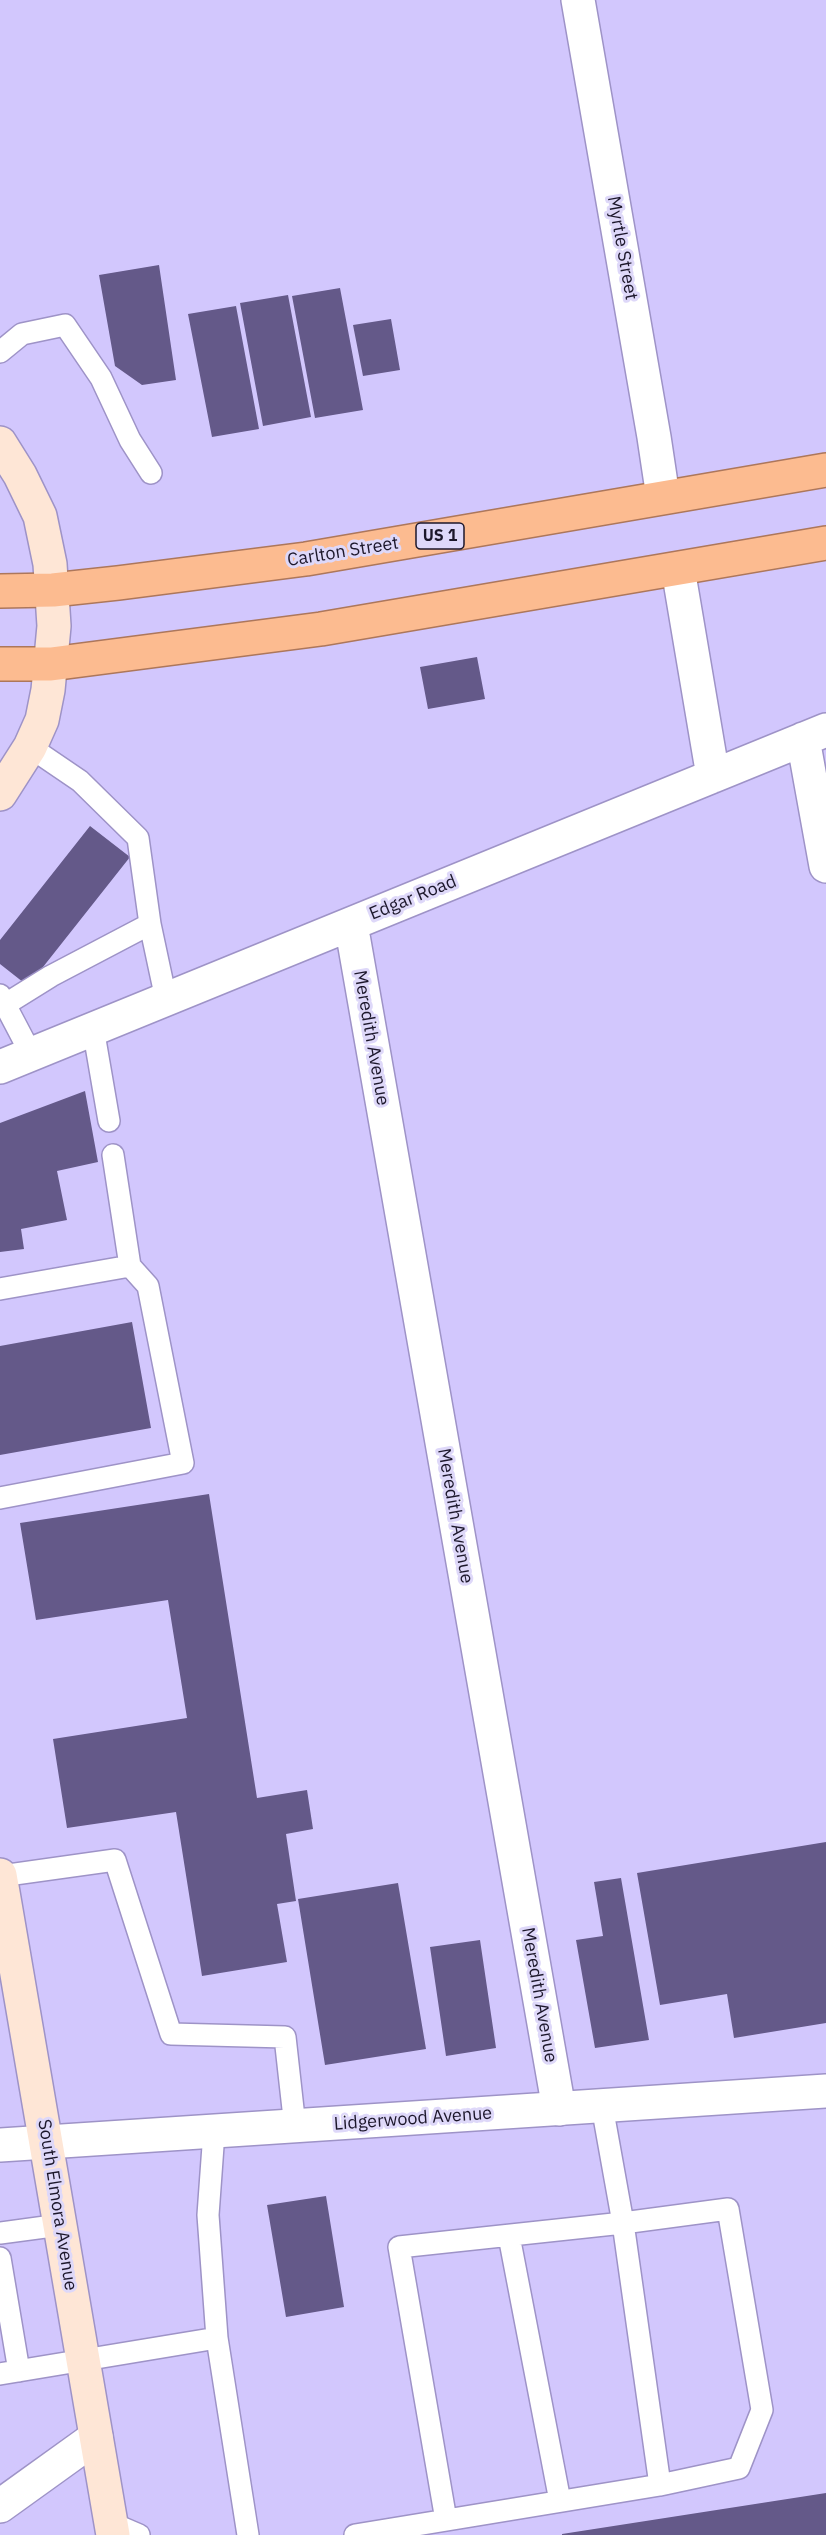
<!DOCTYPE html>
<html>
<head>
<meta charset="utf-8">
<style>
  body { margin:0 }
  canvas { display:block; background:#d2c7fd }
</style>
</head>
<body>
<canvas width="826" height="2535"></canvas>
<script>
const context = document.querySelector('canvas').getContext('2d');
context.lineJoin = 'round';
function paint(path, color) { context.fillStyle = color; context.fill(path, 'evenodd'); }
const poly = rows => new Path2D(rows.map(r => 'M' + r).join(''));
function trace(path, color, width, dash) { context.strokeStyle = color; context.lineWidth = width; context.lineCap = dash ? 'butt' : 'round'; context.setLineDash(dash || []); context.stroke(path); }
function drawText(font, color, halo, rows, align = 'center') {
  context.font = font + ' "IBM Plex Sans",sans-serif'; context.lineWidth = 6; context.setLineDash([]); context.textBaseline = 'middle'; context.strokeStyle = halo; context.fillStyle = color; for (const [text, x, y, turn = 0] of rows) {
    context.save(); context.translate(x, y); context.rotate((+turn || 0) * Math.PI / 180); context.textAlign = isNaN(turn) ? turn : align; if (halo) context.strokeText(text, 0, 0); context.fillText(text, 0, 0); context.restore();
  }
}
paint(poly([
  [159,265,176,380,142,385,115,366,99,275],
  [340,288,363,410,315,418,292,296],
  [288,295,311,417,263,426,240,303],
  [236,306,259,429,212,437,188,314],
  [391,319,400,370,363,376,353,325],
  [477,657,485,699,428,709,420,667],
  [90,826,130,857,28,986,0,964,0,940],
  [85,1091,98,1162,57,1171,67,1220,21,1229,24,1249,0,1252,0,1123],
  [132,1322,151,1428,0,1455,0,1346],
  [209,1494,257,1798,307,1790,313,1829,286,1834,296,1901,277,1904,287,1962,202,1976,176,1812,67,1828,53,1739,187,1718,168,1600,36,1620,20,1523],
  [826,1842,826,2023,734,2038,727,1994,660,2005,637,1873],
  [621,1878,649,2040,595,2048,576,1940,603,1936,594,1882],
  [398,1883,426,2049,325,2065,298,1899],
  [480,1940,496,2048,446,2056,430,1947],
  [326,2196,344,2307,286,2317,267,2205],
  [826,2493,826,2535,562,2535,562,2534]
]), '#645989');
const service = poly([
  [0,352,22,334,65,325,101,378,130,440,151,473],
  [30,747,80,781,138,838,150,924],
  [0,995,31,1054],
  [6,1004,51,976,150,924,166,999],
  [93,1028,109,1121],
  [0,1289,130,1266,113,1155],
  [0,1498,183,1463,148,1286,130,1266],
  [0,1876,115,1860,171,2034,285,2037,295,2127],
  [214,2132,208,2215,217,2338,248,2535],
  [0,2233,60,2225],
  [509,2236,560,2501],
  [0,2258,19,2371],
  [0,2374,217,2338],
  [446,2520,399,2247,623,2223,728,2209,762,2410,739,2468,660,2485],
  [111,2523,139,2535],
  [355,2535,660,2485,623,2223,602,2106]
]);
const minor = poly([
  [578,0,654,437,663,497],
  [678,569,713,776],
  [803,739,826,866],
  [351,924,559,2109],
  [0,1067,826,730],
  [0,2145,47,2142],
  [0,2506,96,2437]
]);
const tertiary = poly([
  [47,2142,826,2091]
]);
const secondary = poly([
  [0,443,20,475,40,516,50,564,54,626,48,690,42,720,30,747,0,794],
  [0,1875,113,2535]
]);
const trunk = poly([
  [0,591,53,590,118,583,306,559,826,470],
  [0,664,51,664,321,629,826,543]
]);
trace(service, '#9e93c7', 24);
trace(minor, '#9e93c7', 36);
trace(tertiary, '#9e93c7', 36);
trace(secondary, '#9e93c7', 36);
trace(trunk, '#ad775b', 36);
trace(service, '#fff', 21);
trace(minor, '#fff', 33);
trace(tertiary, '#fff', 33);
trace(secondary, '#fee6d6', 33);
trace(trunk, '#fcbb90', 33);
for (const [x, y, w] of [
  [440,536,48]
]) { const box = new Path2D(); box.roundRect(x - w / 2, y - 13, w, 26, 4.5); context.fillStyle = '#ded8f9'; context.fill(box); trace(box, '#1c172b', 1.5); }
drawText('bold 16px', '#1c172b', null, [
  ["US 1",440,536]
]);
drawText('18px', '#1c172b', '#ded8f9', [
  ["Myrtle Street",622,248,80],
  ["Carlton Street",343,552,-9],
  ["Edgar Road",413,898,-22],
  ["Meredith Avenue",371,1038,80],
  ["Meredith Avenue",455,1516,80],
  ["Meredith Avenue",539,1995,80],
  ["Lidgerwood Avenue",413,2119,-4],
  ["South Elmora Avenue",57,2205,81]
]);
</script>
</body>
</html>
